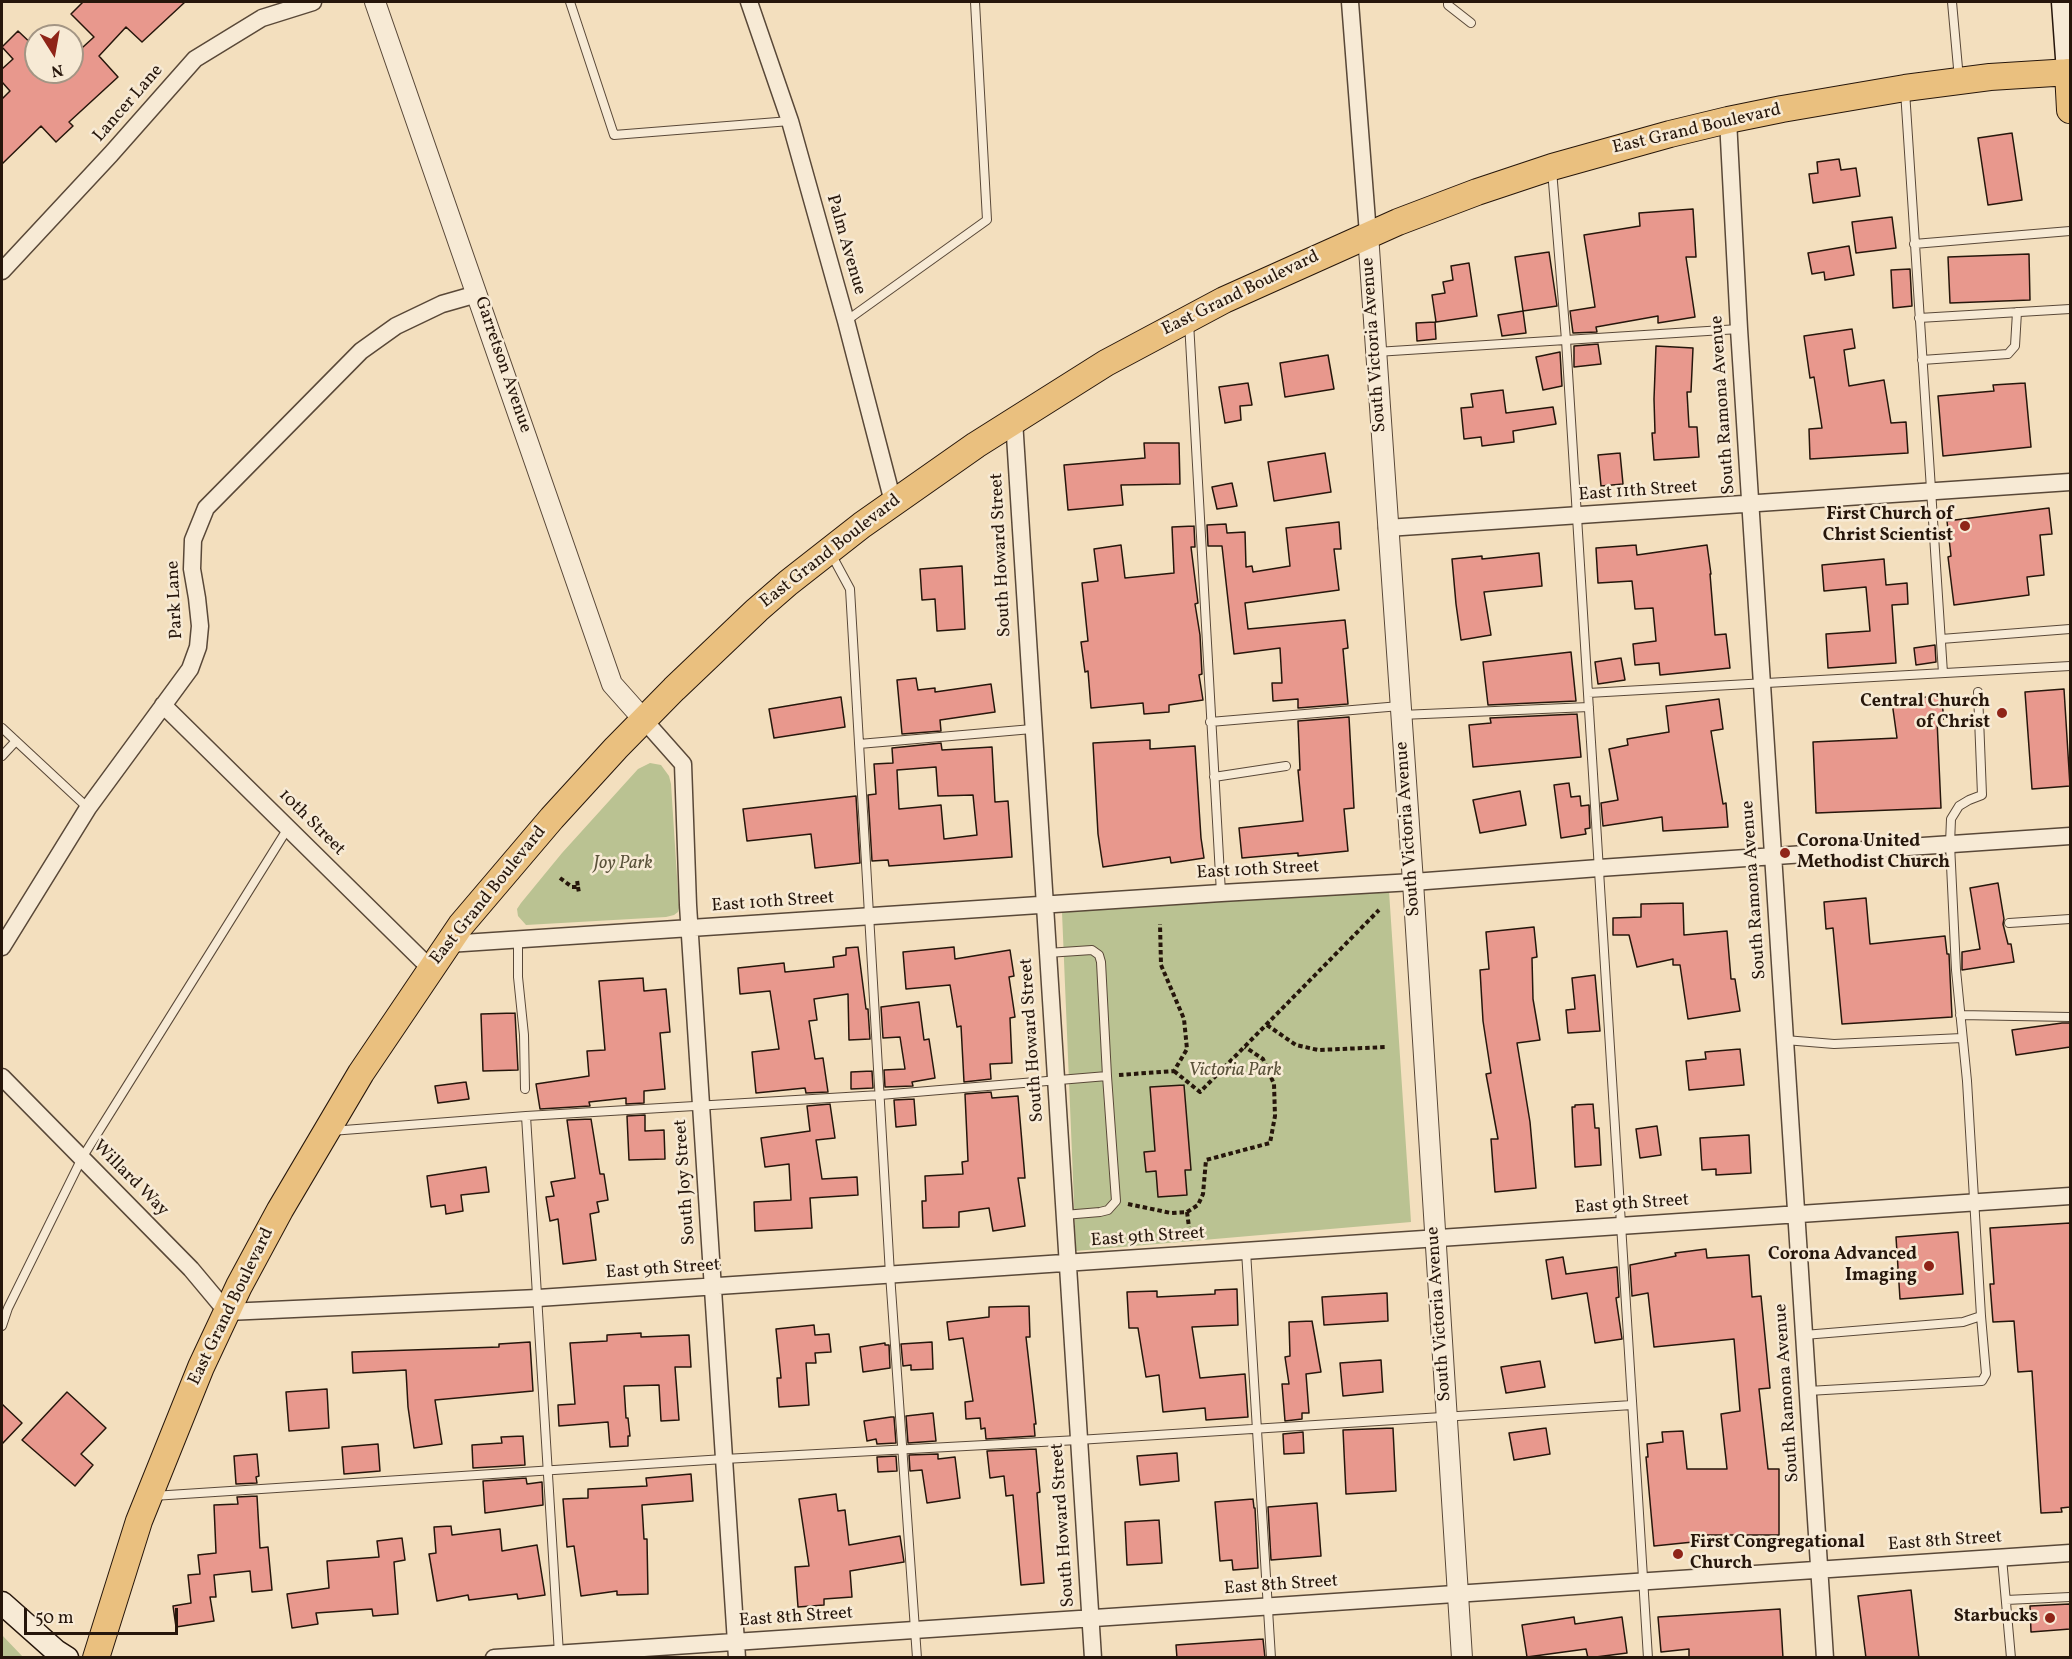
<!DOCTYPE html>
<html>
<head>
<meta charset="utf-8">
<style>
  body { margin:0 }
  #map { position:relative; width:2072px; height:1659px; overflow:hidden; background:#f3dfbe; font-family:Vollkorn,serif }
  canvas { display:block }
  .frame { position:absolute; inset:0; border:3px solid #26160b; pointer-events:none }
  .north { position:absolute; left:24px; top:24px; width:60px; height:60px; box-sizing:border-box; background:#f7ead5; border:2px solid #a39584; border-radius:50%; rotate:169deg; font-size:16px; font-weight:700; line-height:24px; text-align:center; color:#26160b }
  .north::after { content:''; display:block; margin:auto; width:21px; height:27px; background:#8f2418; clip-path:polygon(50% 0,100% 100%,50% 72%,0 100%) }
  .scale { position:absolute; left:24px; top:1608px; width:154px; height:27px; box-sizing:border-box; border:3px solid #26160b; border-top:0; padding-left:8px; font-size:18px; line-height:21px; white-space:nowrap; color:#26160b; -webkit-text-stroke:4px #f7ead5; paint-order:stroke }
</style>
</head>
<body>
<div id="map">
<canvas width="2072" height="1659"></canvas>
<div class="frame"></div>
<div class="north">N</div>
<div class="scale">50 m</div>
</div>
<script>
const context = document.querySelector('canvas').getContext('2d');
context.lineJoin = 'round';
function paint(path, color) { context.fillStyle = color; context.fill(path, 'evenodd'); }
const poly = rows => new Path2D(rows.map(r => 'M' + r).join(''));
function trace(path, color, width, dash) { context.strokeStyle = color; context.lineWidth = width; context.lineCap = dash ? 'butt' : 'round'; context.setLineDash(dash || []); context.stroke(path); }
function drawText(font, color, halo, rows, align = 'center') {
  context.font = font + ' Vollkorn,serif'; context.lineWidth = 5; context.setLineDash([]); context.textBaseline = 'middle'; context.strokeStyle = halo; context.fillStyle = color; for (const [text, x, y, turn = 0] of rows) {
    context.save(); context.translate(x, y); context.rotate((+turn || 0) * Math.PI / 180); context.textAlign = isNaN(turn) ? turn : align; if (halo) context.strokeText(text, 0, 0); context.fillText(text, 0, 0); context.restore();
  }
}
paint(poly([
  [650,763,661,765,669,776,671,784,679,908,678,912,674,915,666,917,526,925,518,916,517,909,521,903,562,853,638,769],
  [1389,891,1411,1222,1076,1251,1062,912],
  [2,1635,23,1657,2,1657]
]), '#bac292');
const building = poly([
  [83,2,185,2,142,42,126,27,99,56,118,77,69,122,73,126,56,142,41,126,2,164,2,99,10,91,2,82,2,69,13,59,2,47,18,31,36,48,36,72,72,72,72,57,94,37,71,14,83,2],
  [2012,133,2022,200,1988,205,1978,138,2012,133],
  [1839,159,1841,170,1856,168,1860,196,1813,203,1809,174,1818,173,1817,162,1839,159],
  [1693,209,1696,257,1686,257,1695,317,1658,323,1658,316,1596,327,1597,332,1573,333,1570,311,1595,307,1584,235,1640,226,1639,213,1693,209],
  [1892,217,1896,248,1856,253,1852,222,1892,217],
  [1849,246,1854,275,1825,280,1824,272,1812,274,1808,253,1849,246],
  [1549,252,1557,306,1523,311,1515,257,1549,252],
  [2029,254,2030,300,1950,303,1948,257,2029,254],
  [1469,263,1477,316,1436,322,1432,295,1445,293,1443,282,1453,280,1451,266,1469,263],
  [1910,269,1912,306,1893,308,1891,270,1910,269],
  [1523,311,1526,333,1502,336,1498,315,1523,311],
  [1435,322,1436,339,1417,341,1416,323,1435,322],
  [1852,329,1855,348,1844,350,1849,386,1884,380,1891,423,1906,422,1908,453,1810,459,1809,429,1822,428,1814,377,1810,378,1804,336,1852,329],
  [1598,344,1601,364,1574,367,1574,346,1598,344],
  [1656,346,1693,348,1691,392,1687,392,1689,427,1697,427,1699,457,1654,460,1652,433,1655,433,1654,399,1656,346],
  [1560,352,1562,386,1543,390,1536,357,1560,352],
  [1328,355,1334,389,1285,397,1280,363,1328,355],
  [1248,383,1252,405,1240,406,1241,420,1225,423,1219,387,1248,383],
  [2025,383,2031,447,1943,456,1938,396,1994,391,1993,385,2025,383],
  [1503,390,1506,413,1553,407,1556,424,1513,431,1514,442,1482,446,1481,437,1464,439,1461,408,1473,407,1471,394,1503,390],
  [1144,443,1179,443,1180,484,1121,485,1123,505,1068,510,1064,465,1145,458,1144,443],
  [1325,453,1331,492,1274,501,1268,462,1325,453],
  [1620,453,1623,484,1601,486,1598,455,1620,453],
  [1232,483,1237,506,1217,509,1212,487,1232,483],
  [2049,508,2052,534,2040,535,2044,575,2027,577,2029,595,1954,605,1948,557,1951,556,1947,521,2049,508],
  [1339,522,1341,549,1334,549,1339,590,1245,603,1248,629,1345,620,1348,648,1343,649,1348,704,1298,708,1298,699,1273,701,1272,683,1282,683,1280,648,1234,654,1222,546,1208,546,1207,525,1226,524,1227,533,1245,532,1246,567,1252,566,1253,572,1290,566,1286,528,1339,522],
  [1194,526,1195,547,1191,547,1198,603,1195,604,1200,635,1202,674,1199,675,1203,700,1169,705,1169,712,1144,714,1143,703,1091,708,1088,671,1085,672,1081,642,1088,641,1082,583,1098,581,1094,549,1121,545,1125,578,1174,573,1172,527,1194,526],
  [1636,545,1637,555,1707,545,1711,574,1710,574,1715,635,1726,634,1730,668,1660,675,1659,663,1635,665,1633,644,1656,641,1653,608,1635,609,1632,581,1598,583,1596,548,1636,545],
  [1539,553,1542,586,1484,592,1491,635,1461,640,1456,604,1452,559,1482,556,1482,559,1539,553],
  [1884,559,1886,585,1907,583,1908,604,1892,605,1896,663,1828,668,1826,634,1870,631,1866,587,1824,591,1822,565,1884,559],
  [962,566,965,629,937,631,935,599,922,600,920,569,962,566],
  [1935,645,1936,662,1916,665,1914,648,1935,645],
  [1571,652,1576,701,1488,705,1483,662,1571,652],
  [1621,658,1625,680,1598,684,1595,662,1621,658],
  [916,678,918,690,935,688,935,692,991,684,995,712,940,720,941,731,902,734,897,680,916,678],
  [2064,689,2070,786,2032,789,2025,692,2064,689],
  [1941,695,1944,719,1937,720,1941,808,1816,813,1813,742,1897,738,1892,702,1941,695],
  [841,697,845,727,774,738,769,709,841,697],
  [1719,699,1723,729,1711,731,1723,804,1726,803,1728,827,1663,831,1662,817,1603,826,1601,803,1618,800,1609,749,1628,745,1627,739,1669,732,1666,706,1719,699],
  [1577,714,1581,757,1473,767,1469,725,1491,723,1490,718,1577,714],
  [1349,717,1354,808,1344,809,1348,851,1298,856,1298,853,1242,858,1239,828,1303,821,1298,770,1300,770,1298,721,1349,717],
  [1150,740,1150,749,1195,746,1201,838,1204,858,1171,863,1170,857,1103,867,1098,834,1093,743,1150,740],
  [941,743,942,750,992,747,995,802,1008,801,1012,857,889,866,888,860,872,861,868,795,876,794,874,764,893,763,892,748,941,743],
  [936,767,938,796,973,795,977,835,944,839,941,805,899,809,897,770,936,767],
  [1569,783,1571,797,1580,796,1581,806,1589,805,1590,828,1585,829,1586,834,1561,838,1554,785,1569,783],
  [1520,791,1526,825,1480,833,1473,800,1520,791],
  [856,796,860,863,815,868,811,834,747,841,743,809,856,796],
  [1998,883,2004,919,2003,924,2008,944,2011,944,2014,962,1962,970,1962,952,1980,949,1970,888,1998,883],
  [1866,898,1870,944,1945,936,1947,954,1949,954,1952,1017,1842,1024,1833,928,1826,929,1824,902,1866,898],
  [1683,903,1684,935,1727,931,1731,979,1735,979,1740,1011,1688,1019,1680,965,1673,965,1673,959,1637,967,1629,935,1613,935,1613,918,1641,917,1641,904,1683,903],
  [1534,927,1537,957,1532,958,1533,999,1540,1040,1517,1043,1530,1122,1536,1188,1495,1192,1491,1139,1498,1139,1486,1074,1491,1073,1483,1021,1480,970,1489,969,1486,932,1534,927],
  [858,947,866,1009,868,1009,870,1039,849,1040,848,994,814,999,817,1020,809,1021,815,1059,823,1058,828,1092,806,1093,805,1088,756,1093,752,1052,779,1049,770,991,740,994,738,968,784,963,785,972,834,967,833,957,846,955,846,948,858,947],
  [954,947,955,959,1010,950,1014,976,1009,977,1015,1017,1010,1018,1012,1063,990,1064,991,1079,964,1082,961,1026,957,1027,950,985,906,989,903,952,954,947],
  [1595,975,1600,1031,1568,1033,1566,1010,1575,1009,1572,978,1595,975],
  [643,978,644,991,666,989,670,1032,660,1033,665,1089,644,1091,644,1103,626,1104,626,1098,589,1102,590,1106,540,1109,536,1084,589,1076,587,1051,605,1050,599,981,643,978],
  [919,1002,924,1040,929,1039,935,1078,912,1082,913,1086,885,1087,884,1070,905,1069,900,1037,883,1038,881,1007,919,1002],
  [515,1013,518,1070,483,1071,481,1014,515,1013],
  [2062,1023,2070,1023,2070,1047,2016,1055,2012,1030,2062,1023],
  [1740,1049,1744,1085,1689,1090,1686,1061,1706,1059,1705,1052,1740,1049],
  [872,1071,873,1088,851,1089,851,1072,872,1071],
  [466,1082,469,1099,438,1103,435,1086,466,1082],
  [1184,1085,1191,1170,1185,1170,1187,1195,1158,1197,1156,1171,1146,1172,1144,1152,1155,1151,1150,1087,1184,1085],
  [991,1092,992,1098,1018,1096,1025,1178,1018,1178,1025,1226,993,1231,989,1208,959,1212,959,1227,923,1228,922,1201,926,1201,925,1176,963,1174,962,1162,968,1161,965,1094,991,1092],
  [914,1099,916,1125,896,1127,894,1100,914,1099],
  [830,1104,835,1138,816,1140,822,1179,857,1177,858,1195,810,1198,812,1228,755,1231,754,1202,791,1200,789,1164,765,1167,761,1138,810,1131,807,1106,830,1104],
  [1593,1104,1595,1128,1599,1128,1601,1165,1575,1167,1572,1107,1575,1107,1575,1105,1593,1104],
  [645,1115,645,1131,664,1130,665,1159,629,1160,627,1116,645,1115],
  [591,1119,600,1174,604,1174,608,1200,597,1202,599,1212,590,1214,596,1260,563,1264,558,1219,550,1221,546,1197,554,1196,551,1182,575,1178,567,1120,591,1119],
  [1657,1126,1661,1155,1640,1158,1636,1129,1657,1126],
  [1749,1135,1751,1173,1716,1175,1716,1169,1702,1170,1700,1138,1749,1135],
  [486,1167,489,1192,461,1195,463,1211,446,1214,445,1205,431,1207,427,1176,486,1167],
  [2070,1223,2070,1507,2061,1508,2062,1512,2041,1513,2032,1371,2018,1372,2014,1321,1993,1322,1990,1284,1994,1284,1990,1228,2070,1223],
  [1958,1232,1963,1294,1900,1299,1896,1237,1958,1232],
  [1706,1249,1707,1258,1749,1255,1752,1297,1761,1296,1770,1388,1759,1389,1768,1469,1779,1469,1779,1535,1693,1535,1693,1542,1654,1546,1646,1457,1648,1457,1647,1444,1663,1442,1662,1432,1683,1431,1687,1469,1727,1469,1721,1414,1740,1411,1734,1339,1654,1347,1648,1293,1632,1296,1630,1265,1676,1256,1675,1253,1706,1249],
  [1563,1257,1566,1274,1617,1267,1619,1297,1616,1298,1622,1339,1595,1343,1587,1293,1552,1299,1546,1260,1563,1257],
  [1237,1289,1238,1325,1192,1327,1200,1378,1245,1374,1248,1417,1206,1420,1205,1408,1163,1412,1159,1375,1146,1377,1138,1328,1129,1328,1127,1292,1157,1291,1157,1297,1215,1294,1215,1290,1237,1289],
  [1387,1293,1388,1321,1324,1325,1322,1297,1387,1293],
  [1029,1306,1030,1337,1026,1337,1036,1424,1034,1424,1035,1436,986,1439,985,1428,981,1429,980,1418,966,1419,965,1402,973,1401,963,1338,949,1340,947,1322,989,1317,989,1307,1029,1306],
  [1312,1321,1321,1372,1306,1374,1309,1413,1302,1413,1302,1419,1285,1421,1282,1384,1289,1384,1285,1357,1290,1356,1289,1322,1312,1321],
  [814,1325,815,1335,829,1334,831,1352,815,1353,816,1363,806,1363,809,1405,779,1407,777,1378,781,1378,776,1329,814,1325],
  [641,1333,641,1337,689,1335,691,1367,675,1367,679,1420,661,1421,659,1385,624,1386,626,1418,628,1418,630,1436,628,1436,628,1446,610,1447,608,1422,559,1426,558,1405,575,1404,570,1343,607,1341,607,1335,641,1333],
  [530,1342,533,1391,435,1400,442,1444,414,1448,408,1407,406,1370,353,1373,352,1352,499,1347,499,1344,530,1342],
  [932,1342,933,1369,911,1370,911,1365,903,1366,901,1344,932,1342],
  [885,1343,885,1345,889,1345,890,1368,863,1372,860,1347,885,1343],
  [1381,1360,1383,1392,1343,1396,1340,1363,1381,1360],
  [1540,1361,1545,1387,1506,1393,1501,1367,1540,1361],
  [327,1389,329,1428,289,1431,286,1392,327,1389],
  [67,1392,106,1428,81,1454,93,1465,75,1486,22,1440,67,1392],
  [2,1404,22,1423,2,1444,2,1404],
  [933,1413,936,1441,908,1443,906,1416,933,1413],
  [891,1417,894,1417,896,1443,877,1444,876,1439,867,1441,864,1421,891,1417],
  [1393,1428,1396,1491,1346,1494,1343,1430,1393,1428],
  [1546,1428,1550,1454,1514,1460,1509,1433,1546,1428],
  [1303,1432,1304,1453,1284,1454,1283,1434,1303,1432],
  [523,1436,525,1465,473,1468,472,1445,502,1443,501,1437,523,1436],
  [378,1444,380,1471,344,1474,342,1447,378,1444],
  [1036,1449,1040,1492,1037,1493,1044,1583,1021,1585,1013,1495,1006,1496,1004,1476,990,1478,987,1451,1036,1449],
  [1177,1453,1179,1481,1140,1485,1137,1456,1177,1453],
  [257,1454,259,1476,256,1477,257,1483,236,1484,234,1456,257,1454],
  [938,1454,938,1459,955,1457,960,1498,927,1503,922,1470,910,1471,909,1455,938,1454],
  [896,1456,897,1471,878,1472,877,1457,896,1456],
  [691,1474,693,1501,642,1505,644,1539,647,1539,648,1594,617,1595,617,1591,581,1596,574,1546,567,1547,563,1499,588,1498,588,1489,647,1486,646,1478,691,1474],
  [526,1478,527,1484,542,1482,543,1505,485,1513,483,1481,526,1478],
  [836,1494,838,1511,845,1510,849,1545,900,1536,904,1562,850,1571,852,1597,824,1599,824,1605,798,1607,795,1567,809,1566,799,1499,836,1494],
  [257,1496,260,1548,268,1547,272,1590,252,1592,250,1571,214,1575,216,1597,210,1597,214,1621,176,1627,173,1606,191,1603,188,1575,200,1574,198,1555,216,1553,214,1505,238,1504,237,1497,257,1496],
  [1253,1499,1254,1508,1255,1508,1258,1568,1233,1570,1232,1560,1220,1561,1215,1502,1253,1499],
  [1317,1503,1321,1556,1271,1560,1268,1507,1317,1503],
  [1159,1520,1162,1563,1127,1565,1125,1522,1159,1520],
  [451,1526,452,1535,500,1529,502,1551,537,1545,545,1595,518,1599,517,1594,469,1600,468,1595,437,1601,429,1554,436,1553,434,1527,451,1526],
  [402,1538,405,1560,394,1562,398,1614,373,1616,372,1609,316,1613,318,1624,292,1628,287,1594,329,1588,327,1561,379,1557,377,1541,402,1538],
  [1911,1590,1919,1658,1866,1658,1858,1596,1911,1590],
  [2070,1604,2070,1629,2031,1632,2030,1606,2070,1604],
  [1780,1609,1783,1658,1689,1658,1689,1649,1661,1652,1658,1617,1780,1609],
  [1574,1617,1575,1624,1622,1617,1627,1653,1588,1658,1586,1649,1527,1657,1522,1625,1574,1617],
  [1263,1639,1265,1658,1177,1658,1176,1645,1263,1639]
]);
paint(building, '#e8988d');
trace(building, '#26160b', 1.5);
const service = poly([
  [570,2,614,135,790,121],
  [1448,2,1448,5,1471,23],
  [1952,2,1959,79],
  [1905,91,1943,673],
  [1552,170,1566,340,1648,1658],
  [1914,244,2070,231],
  [1919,318,2070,309],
  [846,321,987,220,975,2],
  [1189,322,1221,893],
  [1376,352,1739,329],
  [1922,360,2008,354,2015,346,2017,312],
  [830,552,850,589,890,1274,917,1658],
  [1941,639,2070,629],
  [1588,693,2070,666],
  [1401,715,1589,707],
  [1210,722,1400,706],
  [2,728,88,808],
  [859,744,1032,729],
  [2,756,15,742],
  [1214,777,1286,766],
  [2009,923,2070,919],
  [518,939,518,977,524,1035,525,1089],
  [1047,953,1092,950,1099,955,1101,962,1107,1076],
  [1960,1015,2070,1017],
  [1785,1040,1834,1044,1962,1038],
  [526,1116,559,1654],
  [331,1131,526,1116,880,1095,1107,1076,1116,1201,1108,1210,1100,1212,1064,1215],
  [1246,1251,1271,1658],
  [2,1326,8,1308,82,1158,288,828],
  [1804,1335,1963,1322,1981,1316,1967,1081,1956,970,1950,844,1951,819,1959,806,1969,800,1982,795,1978,692],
  [1808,1391,1982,1381,1986,1374,1981,1316],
  [153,1496,724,1459,1078,1440,1632,1405],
  [2002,1558,2011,1658],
  [2006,1600,2070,1597]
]);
const minor = poly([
  [749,2,790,121,846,321,893,502],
  [1350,2,1368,234],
  [1728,120,1739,329,1825,1658],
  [2,271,111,154,195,59,262,18,313,2],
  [1014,420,1093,1658],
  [1387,528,2070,482],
  [163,705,431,969],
  [644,720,683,764,688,905,737,1658],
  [448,944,1221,893,1413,882,1599,868,2070,836],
  [2,947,88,808,190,669,198,647,200,626,197,598,192,569,193,540,206,508,361,351,396,326,442,304,477,294],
  [2,1077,191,1269,227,1312,538,1298,2070,1196],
  [494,1658,2070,1553]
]);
const tertiary = poly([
  [375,2,612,684,644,720],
  [1368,234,1413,882,1462,1658]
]);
const secondary = poly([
  [2063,2,2068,72],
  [2,1603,56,1651,67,1658]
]);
const primary = poly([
  [2068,72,2070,110],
  [96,1658,139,1521,201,1367,239,1286,280,1210,361,1073,461,925,552,818,616,748,674,689,757,610,788,583,862,525,976,445,1106,363,1224,300,1398,222,1477,192,1552,167,1670,134,1728,120,1782,109,1905,88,1990,77,2070,72]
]);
trace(service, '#594838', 10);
trace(minor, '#594838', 19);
trace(tertiary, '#594838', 22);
trace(secondary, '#26160b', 25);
trace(primary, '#26160b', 28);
trace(poly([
  [560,878,572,887,578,887,577,880],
  [578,887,579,893],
  [1267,1025,1296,1045,1318,1050,1387,1047],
  [1174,1071,1200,1092,1379,910],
  [1119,1075,1174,1071,1187,1049,1184,1019,1161,965,1160,924],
  [1128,1204,1171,1213,1187,1212,1198,1205,1203,1194,1206,1160,1270,1143,1275,1116,1274,1084,1263,1059,1245,1047],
  [1187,1212,1189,1227]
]), '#26160b', 4, [4.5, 3]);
trace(service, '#f7ead5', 8);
trace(minor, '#f7ead5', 16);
trace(tertiary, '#f7ead5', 20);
trace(secondary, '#f7ead5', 22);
trace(primary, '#eac07f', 26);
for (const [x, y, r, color] of [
  [1965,526,6,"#8f2418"],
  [2002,713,6,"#8f2418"],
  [1785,853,6,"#8f2418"],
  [1929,1266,6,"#8f2418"],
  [1678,1554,6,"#8f2418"],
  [2050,1618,6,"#8f2418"]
]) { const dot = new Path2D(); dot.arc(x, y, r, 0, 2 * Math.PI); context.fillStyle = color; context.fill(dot); trace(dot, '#f7ead5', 2); }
drawText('18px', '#26160b', '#f7ead5', [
  ["Lancer Lane",129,104,-49],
  ["East Grand Boulevard",1697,130,-13],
  ["Palm Avenue",845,245,74],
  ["East Grand Boulevard",1241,294,-26],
  ["South Victoria Avenue",1375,345,-94],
  ["Garretson Avenue",502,365,71],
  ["South Ramona Avenue",1724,405,-94],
  ["East 11th Street",1638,492,-4],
  ["East Grand Boulevard",831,552,-38],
  ["South Howard Street",1002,555,-93],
  ["Park Lane",176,600,-93],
  ["10th Street",311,823,45],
  ["South Victoria Avenue",1409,829,-94],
  ["East 10th Street",1258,871,-3],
  ["South Ramona Avenue",1755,890,-94],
  ["East Grand Boulevard",489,896,-51],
  ["East 10th Street",773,903,-4],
  ["South Howard Street",1033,1040,-94],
  ["Willard Way",130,1179,45],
  ["South Joy Street",686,1182,-94],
  ["East 9th Street",1632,1205,-4],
  ["East 9th Street",1148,1238,-4],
  ["East 9th Street",663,1270,-4],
  ["East Grand Boulevard",232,1307,-64],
  ["South Victoria Avenue",1440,1314,-94],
  ["South Ramona Avenue",1788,1393,-94],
  ["South Howard Street",1064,1525,-94],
  ["East 8th Street",1945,1542,-4],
  ["East 8th Street",1281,1586,-4],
  ["East 8th Street",796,1618,-4]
]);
drawText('bold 18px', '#26160b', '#f7ead5', [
  ["First Church of",1953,516],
  ["Christ Scientist",1953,537],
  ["Central Church",1990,703],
  ["of Christ",1990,724],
  ["Corona United",1797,843,"left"],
  ["Methodist Church",1797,864,"left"],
  ["Corona Advanced",1917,1256],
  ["Imaging",1917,1277],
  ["First Congregational",1690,1544,"left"],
  ["Church",1690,1565,"left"],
  ["Starbucks",2038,1618]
], 'right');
drawText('italic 18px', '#5a523a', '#f7ead5', [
  ["Joy Park",623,865],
  ["Victoria Park",1235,1072]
]);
</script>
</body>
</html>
